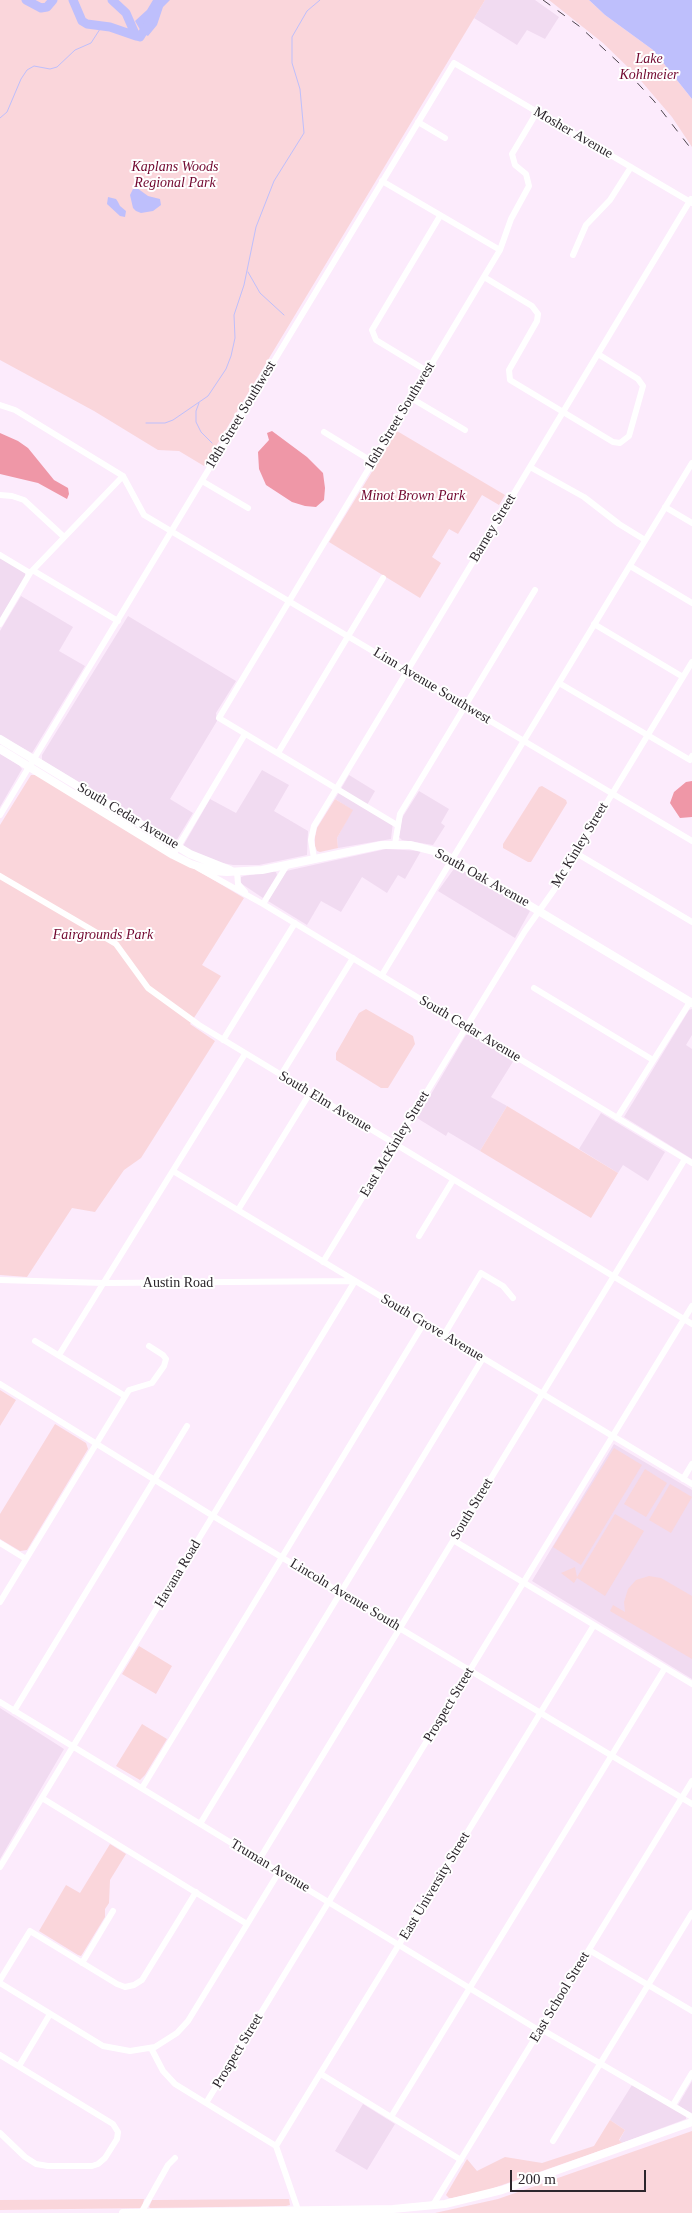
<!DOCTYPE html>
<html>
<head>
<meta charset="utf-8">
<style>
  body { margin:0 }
  #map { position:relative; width:692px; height:2213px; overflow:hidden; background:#fcebfc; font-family:Georgia,serif }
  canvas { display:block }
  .scale { position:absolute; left:510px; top:2170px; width:136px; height:22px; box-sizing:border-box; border:2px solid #2c262c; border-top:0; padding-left:6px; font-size:15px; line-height:18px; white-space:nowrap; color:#2c262c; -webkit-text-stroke:4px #fff; paint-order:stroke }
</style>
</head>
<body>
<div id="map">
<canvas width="692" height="2213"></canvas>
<div class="scale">200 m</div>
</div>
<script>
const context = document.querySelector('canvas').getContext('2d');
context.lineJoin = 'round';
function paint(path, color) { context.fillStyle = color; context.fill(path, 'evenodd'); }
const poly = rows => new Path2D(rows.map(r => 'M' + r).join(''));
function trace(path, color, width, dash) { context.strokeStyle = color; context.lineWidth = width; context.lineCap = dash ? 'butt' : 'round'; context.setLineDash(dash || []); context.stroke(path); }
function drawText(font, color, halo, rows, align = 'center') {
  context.font = font + ' Georgia,serif'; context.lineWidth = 4; context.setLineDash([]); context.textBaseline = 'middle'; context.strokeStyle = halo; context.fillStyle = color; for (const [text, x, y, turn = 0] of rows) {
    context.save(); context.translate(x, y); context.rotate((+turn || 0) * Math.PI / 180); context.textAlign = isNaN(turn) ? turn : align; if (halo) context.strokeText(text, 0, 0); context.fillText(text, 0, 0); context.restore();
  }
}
paint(poly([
  [485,0,535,0,559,17,545,39,527,30,517,45,474,18],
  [0,557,25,573,25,577,0,619],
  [21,596,73,627,59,651,85,666,32,753,0,736,0,631],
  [128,616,236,681,216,713,217,721,170,799,193,813,176,841,106,797,103,797,42,760,42,755],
  [0,754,19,765,22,769,0,807],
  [262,770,289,785,274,811,308,831,307,855,259,865,233,865,206,860,183,846,210,799,236,813],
  [349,775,375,791,367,805,393,822,391,839,338,848,337,838,352,810,335,799],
  [419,791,449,809,441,823,445,826,433,845,402,840,399,837,402,818],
  [386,849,421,851,405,879,398,875,387,893,362,877,341,912,321,901,307,925,268,901,286,871],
  [456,866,530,911,515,938,438,891],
  [273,871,276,872,277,875,263,898,242,884,240,881,241,877,244,876],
  [692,1009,692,1035,686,1045,692,1049,692,1159,624,1117,689,1010],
  [466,1035,472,1035,514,1060,491,1097,507,1106,480,1151,448,1132,446,1136,417,1118],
  [601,1113,665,1152,648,1181,623,1165,618,1173,579,1149],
  [614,1444,692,1490,692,1679,532,1581],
  [0,1708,64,1749,0,1859],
  [692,2081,692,2114,678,2105],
  [632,2085,686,2116,686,2119,622,2143,619,2141,625,2130,610,2120],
  [363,2104,395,2124,367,2170,335,2151]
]), '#f1dbf1');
paint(poly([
  [0,0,485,0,204,466,179,451,158,450,94,411,0,360],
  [549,0,589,0,605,15,653,50,692,99,692,147,672,117,636,75,603,43],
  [397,431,505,495,499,505,482,495,458,534,449,529,432,557,441,563,420,598,329,542],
  [31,775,36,775,244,898,202,965,221,976,190,1024,215,1041,141,1158,124,1170,95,1212,72,1208,27,1277,0,1275,0,825],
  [542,786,566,800,567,803,531,862,528,862,503,848,503,844,539,787],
  [335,799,353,810,337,838,338,848,320,852,317,851,315,846,315,837,317,828],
  [366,1009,413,1036,415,1044,388,1088,381,1088,336,1060,336,1053,343,1041,359,1013],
  [507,1106,618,1173,591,1218,480,1151],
  [0,1390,16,1400,0,1426],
  [55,1424,86,1443,88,1449,27,1550,20,1551,0,1539,0,1514],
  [614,1448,642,1465,581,1565,553,1547],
  [645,1469,667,1483,646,1517,624,1504],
  [670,1484,692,1497,671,1533,649,1520],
  [615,1514,644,1531,605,1596,577,1578,574,1583,561,1573,575,1567,577,1577],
  [649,1576,661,1578,692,1596,692,1659,610,1611,613,1605,625,1612,624,1602,628,1589,636,1580],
  [139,1646,172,1666,156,1694,122,1674],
  [142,1724,167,1739,145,1775,140,1780,116,1766],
  [110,1844,126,1854,110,1880,109,1903,105,1909,105,1917,83,1953,81,1956,78,1955,39,1931,66,1885,80,1893],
  [610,2120,625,2130,619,2140,622,2143,485,2191,452,2198,449,2198,446,2195,467,2159,477,2171,505,2157,542,2163,594,2146],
  [692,2131,692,2213,435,2213,498,2199],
  [144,2199,142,2208,0,2210,0,2200],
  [289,2199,290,2205,286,2206,150,2208,149,2207,152,2200]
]), '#fad6db');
paint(poly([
  [272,431,307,457,323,473,325,488,324,500,316,507,305,506,292,502,266,485,259,469,258,452,269,440,267,433],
  [0,433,18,441,28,448,54,480,68,488,69,494,67,499,38,483,0,474],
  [692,781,692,817,680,818,670,803,674,792,686,782]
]), '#ef97a7');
paint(poly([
  [153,0,170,0,163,7,157,25,148,36,142,33,135,21,147,10],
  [589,0,692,0,692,99,653,50,605,15],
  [137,188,148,196,160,199,161,205,153,211,141,213,136,211,133,208,130,195,133,189],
  [108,197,116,199,118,202,120,206,126,211,125,217,120,216,107,204]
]), '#bebffc');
trace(poly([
  [0,118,7,112,21,79,27,70,34,66,50,69,57,67,75,50,91,43,102,26],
  [248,272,260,293,284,315],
  [199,403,196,411,196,422,201,432,212,443],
  [146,423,165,423,173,420,208,396,226,369,231,356,235,338,234,315,244,285,256,227,274,181,304,133,300,89,292,63,292,37,307,11,320,0]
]), '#bebffc', 1);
trace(poly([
  [26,0,41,8,47,7,53,0],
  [73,0,82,21,87,24,110,27,136,36],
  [112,0,126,13,136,36,140,37,148,24]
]), '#bebffc', 9);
trace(poly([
  [418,122,445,138],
  [382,181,500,250],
  [573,255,586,225,610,200,631,167],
  [484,277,532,306,538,314,537,321,509,370,510,380,613,442,620,443,629,436,643,386,638,379,598,354],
  [427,371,376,340,372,330,440,216],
  [411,398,465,430],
  [0,405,15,410,123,476,144,515,692,841],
  [324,432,373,462],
  [530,467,584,497,619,524,645,540],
  [202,481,248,508],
  [0,495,12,496,24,500,64,537],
  [665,507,692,523],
  [0,555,30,573],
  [630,566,692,603],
  [34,571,118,621],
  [0,624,30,573,123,476],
  [594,624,683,677],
  [559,683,690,760,692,756],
  [278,753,383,578],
  [0,815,454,63,692,203],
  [397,825,219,718,500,250,511,219,529,186,526,174,515,165,512,154,537,112],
  [395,844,400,814,535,590],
  [576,853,692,922],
  [173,855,245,734],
  [314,858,311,840,314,826,691,199],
  [198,868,263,904,692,1163],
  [237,872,238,884,245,892],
  [0,876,116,944,148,988,199,1025,692,1324],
  [263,904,287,865],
  [382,975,692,463],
  [534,988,653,1060],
  [223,1040,295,923],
  [281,1075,353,958],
  [617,1118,690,1002],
  [173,1171,692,1484],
  [238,1210,310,1093],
  [419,1236,453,1180],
  [323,1262,525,931,554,890,692,662],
  [0,1280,104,1283,354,1281],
  [444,1335,481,1273,503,1286,513,1298],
  [35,1341,125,1396],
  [59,1355,245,1054],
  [0,1384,213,1516,692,1804],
  [683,1479,692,1464],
  [453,1540,692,1684],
  [0,1543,26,1559],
  [0,1602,129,1390,152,1383,164,1366,166,1359,163,1355,149,1346],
  [0,1702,540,2031],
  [14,1711,187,1426],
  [142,1788,424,1323],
  [42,1798,247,1924],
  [200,1824,483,1358],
  [259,1860,685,1159],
  [0,1867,355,1281],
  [589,1950,692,2011],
  [82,1963,113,1911],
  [0,1980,30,1931,117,1984,125,1987,134,1985,142,1980,196,1892],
  [0,1983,103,2046,130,2051,155,2047,177,2033,188,2021,279,1872],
  [541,2029,692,2117],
  [151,2048,163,2071,175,2084,276,2146],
  [0,2055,113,2124,118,2132,117,2139,105,2158,98,2164,92,2166,48,2166,36,2164,25,2157,0,2133],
  [19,2066,50,2014],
  [321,2074,461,2160],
  [206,2103,692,1306],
  [673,2105,692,2073],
  [391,2117,665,1668],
  [553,2141,692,1913],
  [276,2146,594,1625],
  [276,2146,298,2210],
  [433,2205,692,1781],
  [141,2213,168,2165,175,2158]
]), '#fff', 6);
trace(poly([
  [0,739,190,854,230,870],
  [0,749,173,855,191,864,213,871,227,872,262,870,382,845,410,845,442,853,692,1003],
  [123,2213,393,2209,445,2204,502,2190,692,2122]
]), '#fff', 8);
trace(poly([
  [543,0,579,26,618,62,654,101,692,150]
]), '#4c444c', 1, [9, 9]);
drawText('italic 14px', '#71072f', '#fff', [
  ["Lake",649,59],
  ["Kohlmeier",649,75],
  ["Kaplans Woods",175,167],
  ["Regional Park",175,183],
  ["Minot Brown Park",413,496],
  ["Fairgrounds Park",103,935]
]);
drawText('14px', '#2c262c', '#fff', [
  ["Mosher Avenue",573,133,30],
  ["18th Street Southwest",241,415,-59],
  ["16th Street Southwest",400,416,-59],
  ["Barney Street",493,528,-59],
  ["Linn Avenue Southwest",432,686,31],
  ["South Cedar Avenue",128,816,31],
  ["Mc Kinley Street",580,845,-59],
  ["South Oak Avenue",482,878,29],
  ["South Cedar Avenue",470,1029,31],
  ["South Elm Avenue",325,1102,31],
  ["East McKinley Street",395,1144,-59],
  ["Austin Road",178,1283],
  ["South Grove Avenue",432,1328,31],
  ["South Street",472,1509,-59],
  ["Havana Road",178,1574,-59],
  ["Lincoln Avenue South",345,1595,31],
  ["Prospect Street",449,1705,-59],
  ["Truman Avenue",270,1866,31],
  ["East University Street",435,1886,-59],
  ["East School Street",560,1997,-59],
  ["Prospect Street",238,2051,-59]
]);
</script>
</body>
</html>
